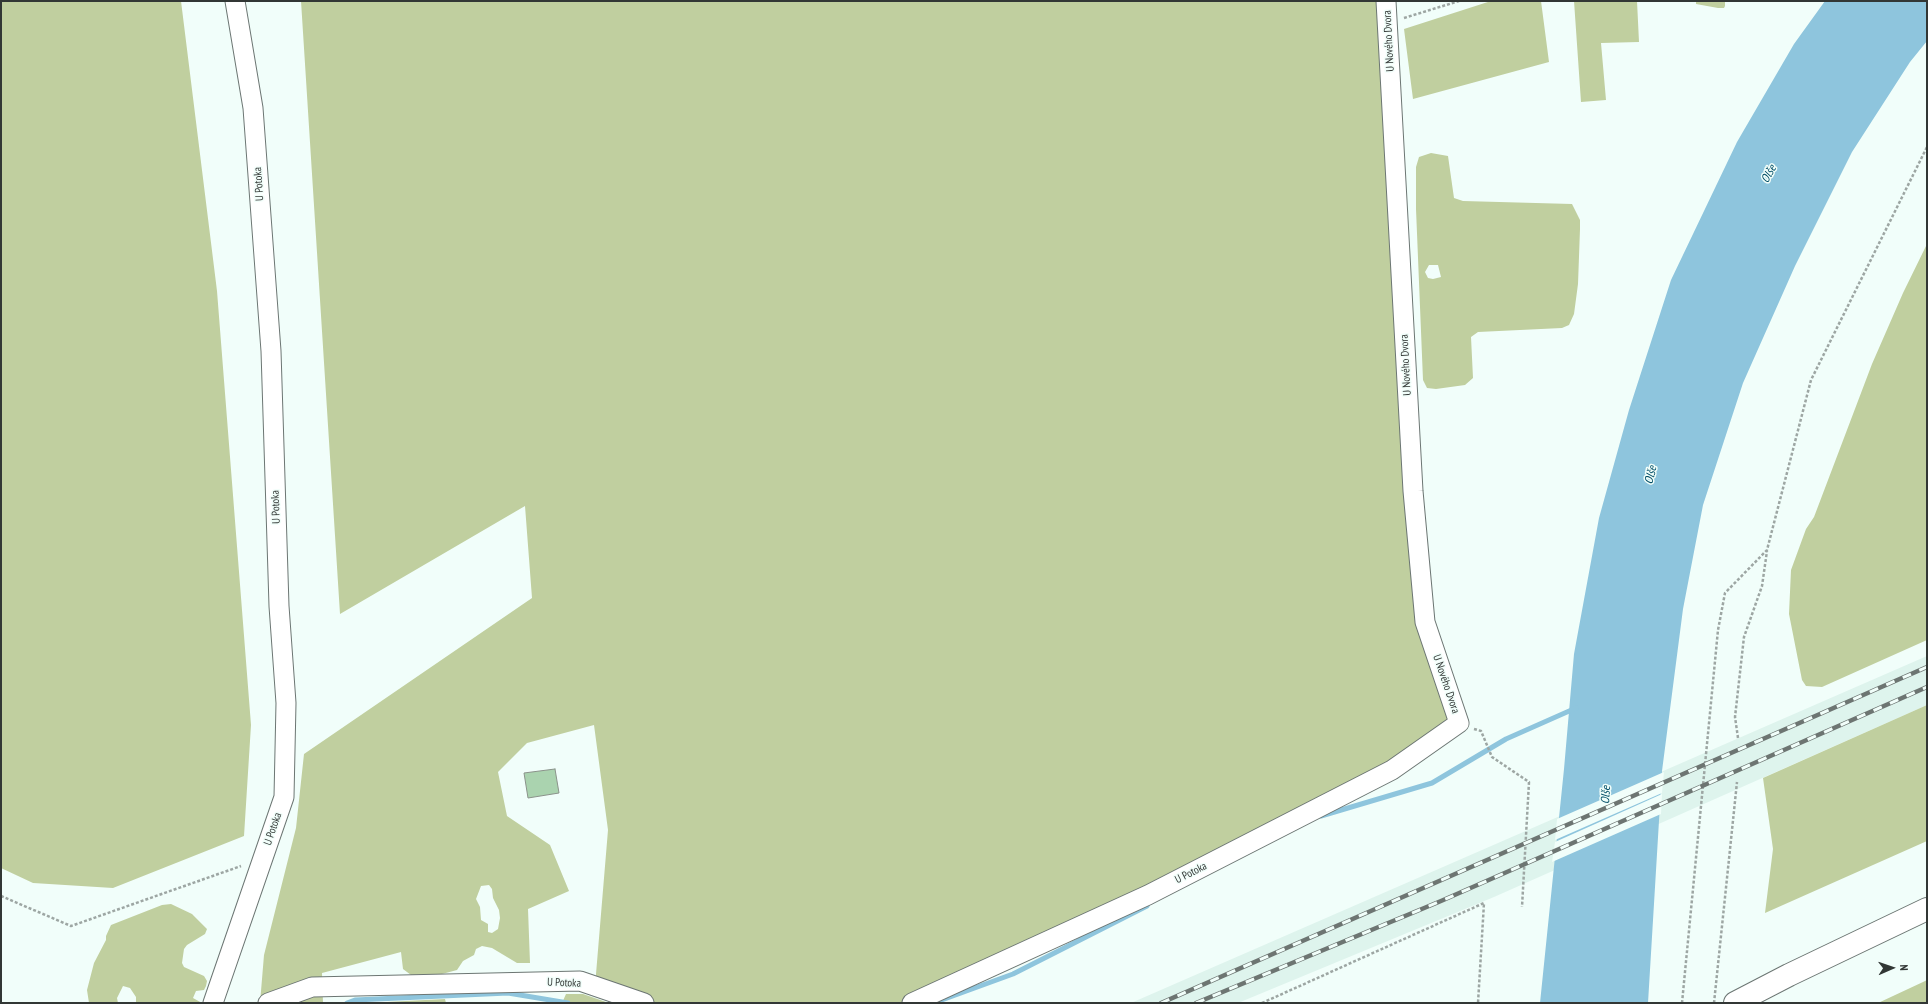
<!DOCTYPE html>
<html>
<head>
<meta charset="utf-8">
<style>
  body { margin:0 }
  #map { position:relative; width:1928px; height:1004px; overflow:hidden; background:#f1fefa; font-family:"PT Sans Narrow",sans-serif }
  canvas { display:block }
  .frame { position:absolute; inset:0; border:2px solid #323735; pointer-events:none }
  .north { position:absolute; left:1872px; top:948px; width:40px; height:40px; -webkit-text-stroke:3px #f1fefa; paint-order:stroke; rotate:88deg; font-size:11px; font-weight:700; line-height:16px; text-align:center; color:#323735 }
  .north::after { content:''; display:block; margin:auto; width:14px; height:18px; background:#323735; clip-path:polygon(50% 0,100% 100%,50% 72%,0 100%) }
</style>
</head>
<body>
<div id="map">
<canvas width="1928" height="1004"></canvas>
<div class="frame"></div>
<div class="north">N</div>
</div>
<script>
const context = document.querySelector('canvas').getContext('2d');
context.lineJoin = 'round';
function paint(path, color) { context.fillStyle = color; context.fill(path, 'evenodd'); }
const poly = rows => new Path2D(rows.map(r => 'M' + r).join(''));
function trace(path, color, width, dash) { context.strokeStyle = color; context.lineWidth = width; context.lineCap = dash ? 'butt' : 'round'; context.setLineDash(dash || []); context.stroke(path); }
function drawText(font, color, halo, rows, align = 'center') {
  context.font = font + ' "PT Sans Narrow",sans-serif'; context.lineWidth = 3; context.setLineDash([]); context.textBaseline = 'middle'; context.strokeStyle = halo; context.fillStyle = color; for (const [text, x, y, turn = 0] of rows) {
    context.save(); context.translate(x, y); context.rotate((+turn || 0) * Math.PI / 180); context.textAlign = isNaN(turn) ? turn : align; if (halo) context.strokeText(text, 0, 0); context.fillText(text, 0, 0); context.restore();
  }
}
paint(poly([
  [1927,656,1927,705,1494,897,1238,1003,1131,1003]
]), '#def4ed');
paint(poly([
  [1,1,181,1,217,291,251,725,244,836,113,888,33,883,1,868],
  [301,1,1386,1,1425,622,1459,723,1392,770,912,1003,644,1003,595,986,608,830,594,725,527,743,498,772,507,816,550,845,569,891,528,909,530,963,517,963,492,948,482,946,476,949,474,955,463,961,457,970,442,974,411,975,403,969,401,952,322,973,323,1003,260,1003,264,955,296,828,304,754,532,598,525,506,340,614],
  [489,885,492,889,493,898,499,910,500,918,498,929,492,933,488,932,488,924,481,920,480,907,476,899,481,886],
  [1491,1,1541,1,1549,62,1413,99,1404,29],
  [1574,1,1637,1,1639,42,1601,43,1606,100,1581,102],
  [1696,1,1725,1,1725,6,1724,8,1718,8,1696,4],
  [1431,153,1448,156,1454,198,1463,201,1572,204,1580,220,1580,229,1578,284,1574,314,1569,325,1562,328,1478,332,1471,337,1473,378,1465,385,1436,389,1427,388,1423,380,1416,209,1416,167,1419,157],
  [1429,265,1438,265,1441,277,1433,279,1428,278,1425,272],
  [1927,244,1927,640,1822,687,1806,686,1802,680,1789,614,1791,570,1806,529,1814,517,1872,364,1903,293],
  [1927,705,1927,841,1765,913,1773,849,1763,778],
  [171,904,192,914,207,929,205,934,187,945,184,949,182,963,184,967,204,976,207,981,206,986,204,990,196,991,193,998,202,1003,136,1003,136,997,130,988,123,986,117,998,118,1003,89,1003,87,990,94,963,106,940,106,936,111,925,162,905],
  [1927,980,1927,1003,1878,1003,1923,982],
  [566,994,583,994,609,1003,562,1003],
  [445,999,446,1003,366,1003]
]), '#c0cf9f');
paint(poly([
  [1825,1,1927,1,1927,41,1910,62,1852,152,1795,266,1743,383,1703,505,1683,609,1662,771,1648,1003,1540,1003,1564,769,1574,654,1599,518,1629,410,1671,280,1737,142,1794,44]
]), '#8ec5dd');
paint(poly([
  [1664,772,1662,793,1555,840,1557,819],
  [1662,794,1661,814,1552,862,1555,842]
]), '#f1fefa');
trace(poly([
  [1321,816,1432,783,1506,739,1576,708],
  [936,1002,1013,974,1147,906],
  [347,1003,355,1000,508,993,568,1003]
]), '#8ec5dd', 5);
const building = poly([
  [555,769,559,793,528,798,524,773,555,769]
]);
paint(building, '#aad3af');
trace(building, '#8a928a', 1);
const minor = poly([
  [213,1003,284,797,286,703,279,606,271,351,253,108,235,1],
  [268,1003,312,987,580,981,644,1003],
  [912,1003,1148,895,1392,770,1459,723,1425,622,1413,491,1386,1]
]);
const major = poly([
  [1735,1003,1789,975,1927,909]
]);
trace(minor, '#6c7673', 21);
trace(major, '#6c7673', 24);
trace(poly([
  [1404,18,1459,1],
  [1474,729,1481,731,1492,757,1529,782,1522,907],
  [1738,738,1735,717,1744,637,1762,586,1767,551],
  [1,896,71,926,241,866],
  [1262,1003,1484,903,1478,1003],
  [1682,1003,1718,630,1725,593,1767,550,1811,380,1927,147],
  [1714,1003,1737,782]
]), '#9da6a3', 2.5, [3, 2]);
trace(minor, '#fff', 19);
trace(major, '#fff', 22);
const rail = poly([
  [1161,1003,1927,667],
  [1196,1003,1441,901,1927,687]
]);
trace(rail, '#6d7572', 4.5);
trace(rail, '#f1fefa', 3, [9]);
drawText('11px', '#323735', '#f1fefa', [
  ["U Nového Dvora",1389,41,-93],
  ["U Potoka",259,184,-94],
  ["U Nového Dvora",1406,365,-93],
  ["U Potoka",276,507,-92],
  ["U Nového Dvora",1446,684,71],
  ["U Potoka",273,829,-71],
  ["U Potoka",1191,873,-27],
  ["U Potoka",564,983,2]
]);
drawText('italic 12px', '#004d66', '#f1fefa', [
  ["Olše",1769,174,-61],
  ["Olše",1651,475,-76],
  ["Olše",1606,795,-87]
]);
</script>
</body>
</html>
